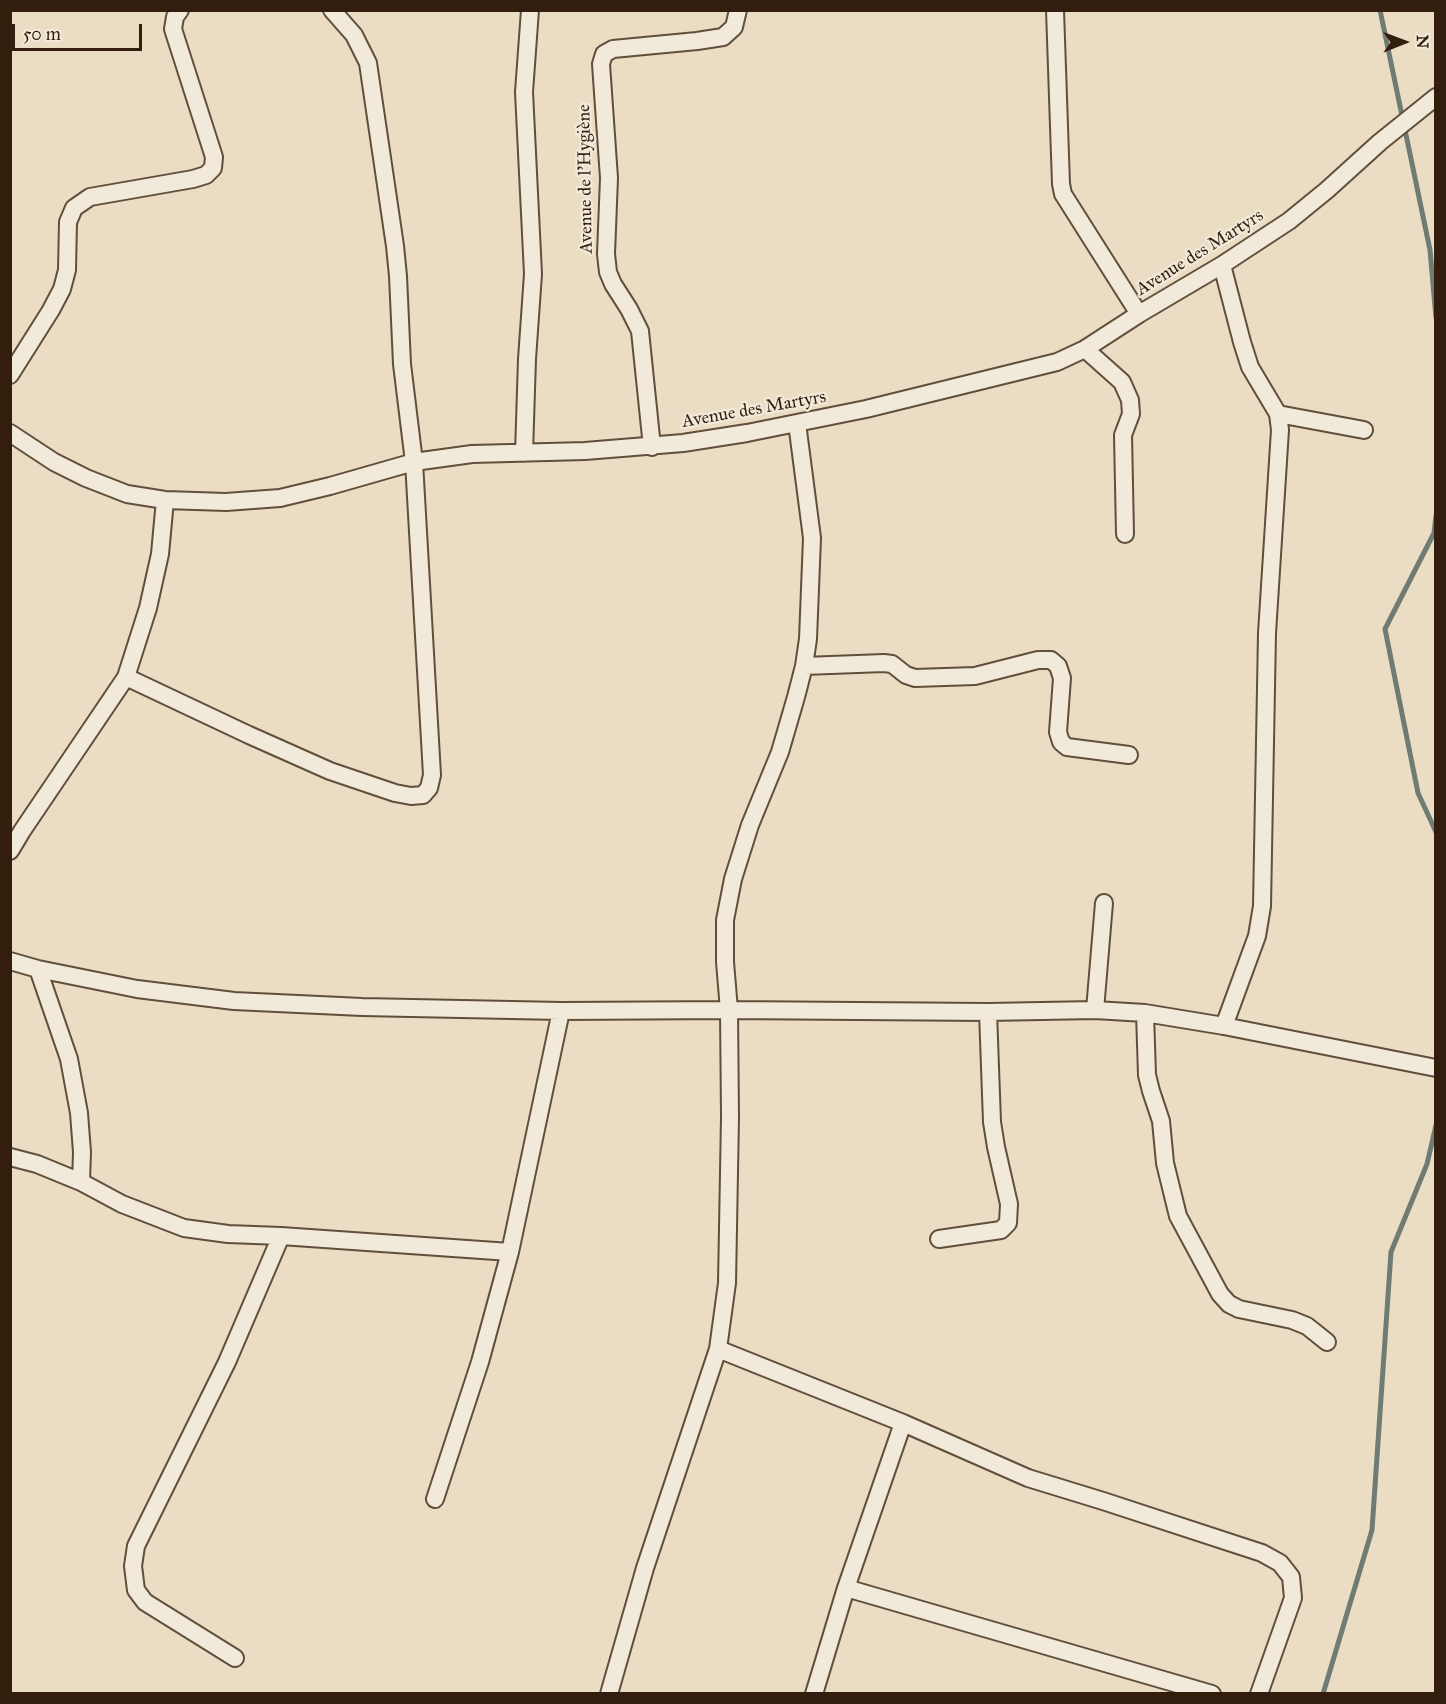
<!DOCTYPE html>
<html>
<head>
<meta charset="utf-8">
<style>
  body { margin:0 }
  #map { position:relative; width:1446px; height:1704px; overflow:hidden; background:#eaddc4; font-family:"IM FELL Great Primer",serif }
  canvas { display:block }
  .frame { position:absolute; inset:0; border:12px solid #331e0d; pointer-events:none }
  .north { position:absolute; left:1374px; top:12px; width:60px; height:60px; -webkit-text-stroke:4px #f1e9d9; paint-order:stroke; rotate:89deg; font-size:16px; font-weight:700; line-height:24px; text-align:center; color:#331e0d }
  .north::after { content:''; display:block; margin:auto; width:21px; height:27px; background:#331e0d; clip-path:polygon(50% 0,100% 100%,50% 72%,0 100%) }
  .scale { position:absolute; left:12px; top:24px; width:130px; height:27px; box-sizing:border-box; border:3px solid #331e0d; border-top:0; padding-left:8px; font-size:18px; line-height:21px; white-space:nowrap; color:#331e0d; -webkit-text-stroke:4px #f1e9d9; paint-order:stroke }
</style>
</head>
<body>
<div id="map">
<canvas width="1446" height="1704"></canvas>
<div class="frame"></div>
<div class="north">N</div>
<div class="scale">50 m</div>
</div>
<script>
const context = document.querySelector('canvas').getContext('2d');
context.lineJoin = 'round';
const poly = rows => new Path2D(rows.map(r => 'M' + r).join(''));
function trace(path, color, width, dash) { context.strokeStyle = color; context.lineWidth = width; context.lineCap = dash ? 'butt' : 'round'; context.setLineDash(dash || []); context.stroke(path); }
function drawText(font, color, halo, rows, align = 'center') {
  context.font = font + ' "IM FELL Great Primer",serif'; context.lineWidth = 4.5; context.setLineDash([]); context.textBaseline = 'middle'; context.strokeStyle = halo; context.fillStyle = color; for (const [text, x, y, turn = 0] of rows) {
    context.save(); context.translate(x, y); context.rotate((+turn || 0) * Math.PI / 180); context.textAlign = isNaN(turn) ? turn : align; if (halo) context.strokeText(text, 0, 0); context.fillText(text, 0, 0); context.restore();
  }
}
trace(poly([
  [1380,10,1430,250,1436,318],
  [1436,515,1434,533,1385,629,1418,793,1436,832],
  [1323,1694,1372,1530,1391,1252,1427,1164,1436,1125]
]), '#707c73', 5);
const street = poly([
  [1055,10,1061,184,1063,194,1139,314],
  [1222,265,1242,342,1250,367,1278,414,1280,430,1267,633,1262,906,1257,936,1224,1026],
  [1085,349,1122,382,1130,400,1131,414,1123,435,1125,534],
  [10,375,51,310,62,289,67,270,68,222,74,208,90,197,193,179,206,175,213,168,214,157,173,29,175,17,180,10],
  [1278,414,1364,430],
  [10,433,54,462,86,478,127,494,165,500,226,502,280,498,330,486,414,462,472,454,585,451,683,443,747,433,866,409,1057,362,1085,349,1139,314,1222,265,1289,221,1327,190,1380,142,1436,97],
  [652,447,640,331,629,309,613,284,608,272,606,254,609,178,601,64,604,54,613,49,697,41,723,37,734,27,738,10],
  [524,453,527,359,533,274,524,92,530,10],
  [804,666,884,663,892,664,906,675,915,678,975,676,1038,660,1051,660,1058,666,1062,678,1058,732,1061,742,1067,747,1129,755],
  [126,677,249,735,330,771,395,793,411,796,423,795,429,788,432,775,414,462,402,364,398,276,395,246,368,63,354,35,332,10],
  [10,851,22,831,126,677,148,608,160,554,165,500],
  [10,961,38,969,137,989,234,1001,362,1007,561,1011,729,1010,988,1012,1095,1010,1145,1013,1224,1026,1436,1068],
  [38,969,69,1059,79,1113,82,1152,81,1182],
  [1095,1010,1104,903],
  [1145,1013,1147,1075,1151,1091,1161,1121,1165,1163,1178,1216,1220,1294,1229,1304,1239,1309,1292,1320,1307,1326,1327,1342],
  [10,1157,37,1164,81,1182,122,1204,184,1228,228,1234,281,1236,510,1252],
  [939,1239,1001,1230,1008,1223,1009,1204,996,1147,992,1122,988,1012],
  [718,1349,903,1423,1028,1478,1103,1501,1262,1553,1280,1563,1291,1577,1293,1598,1259,1694],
  [435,1499,480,1362,510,1252,561,1011],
  [846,1588,1212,1694],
  [235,1658,145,1602,136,1590,133,1566,136,1546,227,1362,281,1236],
  [609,1694,645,1568,718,1349,727,1283,730,1117,729,1010,725,962,725,920,733,879,750,825,780,752,796,697,804,666,808,639,812,538,797,423],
  [814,1694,846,1588,903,1423]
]);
trace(street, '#614e3b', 20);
trace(street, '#f1e9d9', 16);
drawText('18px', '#331e0d', '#f1e9d9', [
  ["Avenue de l'Hygiène",586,179,-91],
  ["Avenue des Martyrs",1200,253,-32],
  ["Avenue des Martyrs",754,410,-10]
]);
</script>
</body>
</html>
